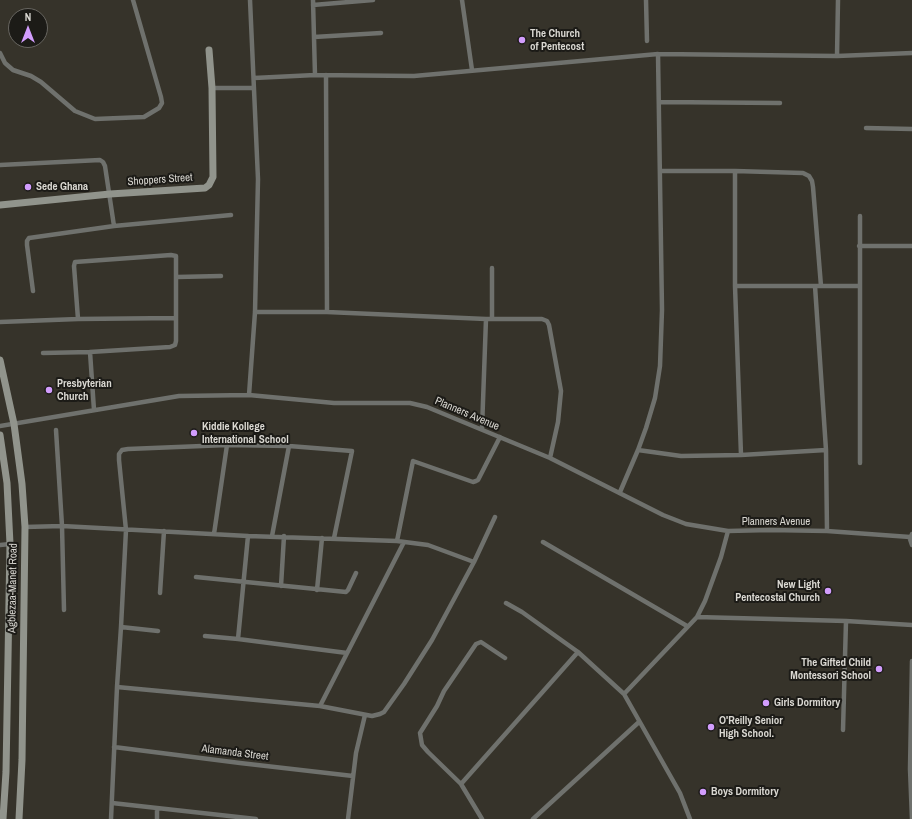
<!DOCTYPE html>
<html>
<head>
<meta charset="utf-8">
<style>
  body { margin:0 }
  #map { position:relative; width:912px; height:819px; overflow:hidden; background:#36332a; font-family:"Archivo Narrow",sans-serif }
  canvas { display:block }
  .north { position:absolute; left:8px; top:8px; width:40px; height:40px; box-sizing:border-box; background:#1c1b17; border:1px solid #686661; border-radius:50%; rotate:0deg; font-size:11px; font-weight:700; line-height:16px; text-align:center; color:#d9d7d1 }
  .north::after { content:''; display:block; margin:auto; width:14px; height:18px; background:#d29dfd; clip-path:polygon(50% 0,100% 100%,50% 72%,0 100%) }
</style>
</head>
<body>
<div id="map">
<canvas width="912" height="819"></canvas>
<div class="north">N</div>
</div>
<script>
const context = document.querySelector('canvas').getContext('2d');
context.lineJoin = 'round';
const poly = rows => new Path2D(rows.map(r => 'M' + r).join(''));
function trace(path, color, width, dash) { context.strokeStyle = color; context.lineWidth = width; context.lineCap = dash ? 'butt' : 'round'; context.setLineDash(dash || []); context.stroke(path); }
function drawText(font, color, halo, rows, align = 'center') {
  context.font = font + ' "Archivo Narrow",sans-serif'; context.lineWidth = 4; context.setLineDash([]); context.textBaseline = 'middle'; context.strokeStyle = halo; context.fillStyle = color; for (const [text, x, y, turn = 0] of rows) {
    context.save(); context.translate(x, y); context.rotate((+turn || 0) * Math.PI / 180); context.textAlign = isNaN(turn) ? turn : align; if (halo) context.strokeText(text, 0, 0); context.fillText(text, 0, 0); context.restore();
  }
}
trace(poly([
  [313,0,315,75],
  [462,0,472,70],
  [646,0,647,41],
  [313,5,373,0],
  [314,37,381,33],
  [0,53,5,63,13,70,31,76,41,82,75,111,95,119,144,117,159,108,162,103,161,97,133,0],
  [837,56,838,0],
  [326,75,327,312],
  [254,78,315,75,414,76,658,54,837,56,912,53],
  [212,88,254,88],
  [659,102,780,103],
  [866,128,912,129],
  [0,165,100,160,103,162,105,166,114,226],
  [660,171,735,171,803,173,809,176,812,181,813,187,821,286],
  [735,171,735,286,741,455],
  [859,246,912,246],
  [177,277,221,276],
  [735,286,859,286],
  [815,286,826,450,827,531],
  [33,291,27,245,27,241,29,238,114,226,231,215],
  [255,312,327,312,486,319,542,319,547,321,549,325,561,391,558,422,550,458],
  [492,319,492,268],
  [0,322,78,319,176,318],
  [90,352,94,410],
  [43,353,90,352,170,347,175,345,176,341,176,256,171,255,75,262,74,266,78,319],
  [249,395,255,312,258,179,250,0],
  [0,426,179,396,249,395,334,403,410,403,427,407,550,458,663,515,686,524,728,531,770,530,827,531,910,537],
  [482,429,486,319],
  [56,430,62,526,64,610],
  [638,450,681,456,741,455,826,450],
  [860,463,860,216],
  [620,492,638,450,646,428,655,398,660,366,662,310,658,54],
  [25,527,62,526,248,536,397,541,428,545,474,562],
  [214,534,227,445],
  [912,534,910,539,912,545],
  [248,536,238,639,347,653],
  [272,536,289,446],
  [397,541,413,461,473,482,476,481,478,480,500,437],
  [543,542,687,626],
  [0,545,10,544],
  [196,577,346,592,348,590,356,573],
  [281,586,284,536],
  [317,590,322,538],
  [160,593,164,531],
  [506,603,522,612,578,652,624,694,680,793,690,819],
  [697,617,846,621,912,625],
  [121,627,158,631],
  [205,636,238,639],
  [117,687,320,706,372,716,380,714,384,712,404,684,432,640,474,562,495,517],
  [624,694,697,617,705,601,721,557,728,531],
  [320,706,404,542],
  [843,730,846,621],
  [114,747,240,763,353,776],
  [461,784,578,652],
  [112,803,256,819],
  [157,809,157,819],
  [111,819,117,687,121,627,126,530,119,460,119,454,122,450,128,449,227,445,289,446,352,451,334,538],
  [348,819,356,753,365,715],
  [482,819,461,784,428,752,422,745,420,733,437,706,444,691,476,644,481,642,505,658],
  [533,819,639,722],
  [912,819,910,769,912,661]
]), '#6f716d', 4.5);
trace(poly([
  [0,205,110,194,205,188,209,185,213,177,212,88,209,50],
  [0,360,14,424,22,484,25,527,22,760,19,819],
  [0,435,7,483,10,544,6,772,3,819]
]), '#91948c', 7);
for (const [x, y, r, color] of [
  [522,40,4,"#d29dfd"],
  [28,187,4,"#d29dfd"],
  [49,390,4,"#d29dfd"],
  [194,433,4,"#d29dfd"],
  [828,591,4,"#d29dfd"],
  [879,669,4,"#d29dfd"],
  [766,703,4,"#d29dfd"],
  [711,727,4,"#d29dfd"],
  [703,792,4,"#d29dfd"]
]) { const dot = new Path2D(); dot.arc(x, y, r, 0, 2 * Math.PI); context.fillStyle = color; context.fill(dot); trace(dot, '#1c1b17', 1.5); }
drawText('bold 11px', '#d9d7d1', '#1c1b17', [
  ["The Church",530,34],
  ["of Pentecost",530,47],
  ["Sede Ghana",36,187],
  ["Presbyterian",57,384],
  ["Church",57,397],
  ["Kiddie Kollege",202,427],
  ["International School",202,440],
  ["New Light",820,585,"right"],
  ["Pentecostal Church",820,598,"right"],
  ["The Gifted Child",871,663,"right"],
  ["Montessori School",871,676,"right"],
  ["Girls Dormitory",774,703],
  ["O'Reilly Senior",719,721],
  ["High School.",719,734],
  ["Boys Dormitory",711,792]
], 'left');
drawText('11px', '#d9d7d1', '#1c1b17', [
  ["Shoppers Street",160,180,-4],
  ["Planners Avenue",467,414,23],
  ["Planners Avenue",776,522],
  ["Agblezaa-Manet Road",13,588,-89],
  ["Alamanda Street",235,753,7]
]);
</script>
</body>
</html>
